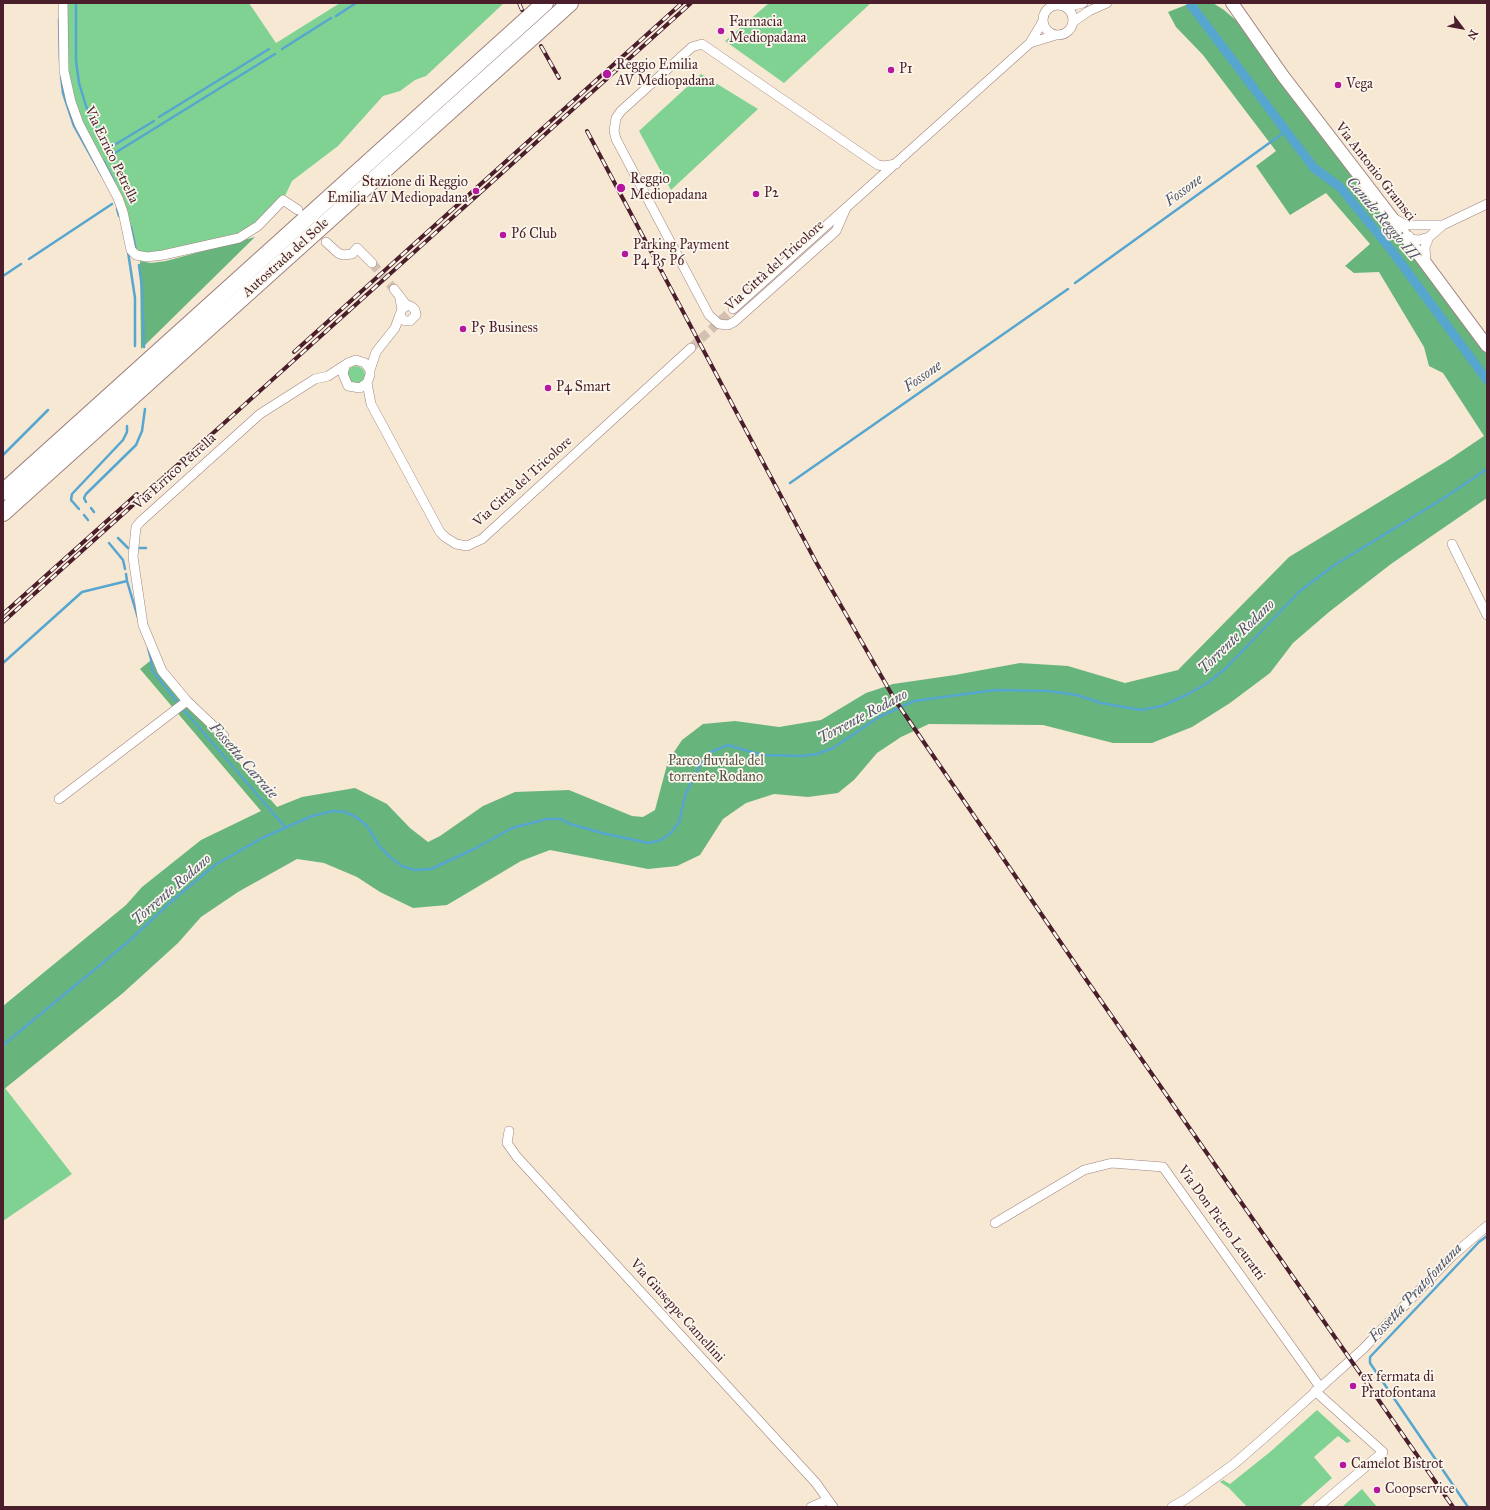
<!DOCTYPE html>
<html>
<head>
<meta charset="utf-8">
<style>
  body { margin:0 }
  #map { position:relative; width:1490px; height:1510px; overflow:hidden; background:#f7e8d4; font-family:"IM FELL Great Primer",serif }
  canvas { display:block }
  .frame { position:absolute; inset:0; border:4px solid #4a1f2b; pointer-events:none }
  .north { position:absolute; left:1442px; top:8px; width:40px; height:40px; -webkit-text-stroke:3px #fbf7ec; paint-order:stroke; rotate:122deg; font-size:11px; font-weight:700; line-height:16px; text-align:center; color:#4a1f2b }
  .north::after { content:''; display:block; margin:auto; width:14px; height:18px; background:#4a1f2b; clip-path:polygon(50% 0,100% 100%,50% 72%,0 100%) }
</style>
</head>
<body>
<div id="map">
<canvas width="1490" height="1510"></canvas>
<div class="frame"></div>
<div class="north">N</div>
</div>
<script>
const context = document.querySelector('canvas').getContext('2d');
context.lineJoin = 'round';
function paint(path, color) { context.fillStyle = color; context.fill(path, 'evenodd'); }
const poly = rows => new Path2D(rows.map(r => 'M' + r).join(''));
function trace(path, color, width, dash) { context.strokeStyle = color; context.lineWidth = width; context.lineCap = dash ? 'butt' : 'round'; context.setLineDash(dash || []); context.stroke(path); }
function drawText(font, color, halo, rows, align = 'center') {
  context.font = font + ' "IM FELL Great Primer",serif'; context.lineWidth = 3.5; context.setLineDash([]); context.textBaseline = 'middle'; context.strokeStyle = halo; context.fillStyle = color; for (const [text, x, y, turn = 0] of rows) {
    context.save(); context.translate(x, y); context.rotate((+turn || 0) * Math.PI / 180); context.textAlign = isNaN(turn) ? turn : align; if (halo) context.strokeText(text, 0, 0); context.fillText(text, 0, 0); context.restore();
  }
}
paint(poly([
  [63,3,249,3,276,43,340,3,504,3,426,76,415,80,400,91,383,96,338,146,292,181,283,200,258,226,232,240,136,255,127,226,74,113,63,33],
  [769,3,871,3,784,83,725,41],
  [701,74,758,109,671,190,639,131],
  '347 375a9 9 0 1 1 18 0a9 9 0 1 1-18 0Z',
  [5,1088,72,1174,3,1221,3,1090],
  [1317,1410,1351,1441,1347,1443,1338,1436,1314,1457,1332,1478,1299,1507,1247,1507,1229,1488,1220,1482,1223,1480,1230,1484,1270,1452],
  [1362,1489,1377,1507,1342,1507]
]), '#80d293');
paint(poly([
  [1191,3,1213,3,1224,10,1238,22,1487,355,1487,498,1391,564,1329,612,1293,643,1270,673,1230,703,1192,727,1152,743,1113,743,1043,725,929,724,901,737,877,753,854,780,838,793,808,797,774,794,746,803,723,819,700,855,677,866,648,869,550,850,521,861,447,905,413,908,380,892,357,877,324,863,297,859,238,892,201,917,178,943,123,993,3,1090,3,1006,126,905,142,887,201,840,261,811,140,669,150,661,155,661,186,704,215,735,277,807,302,797,355,788,387,804,410,828,428,842,440,836,483,806,515,792,569,790,632,816,643,817,655,810,668,761,682,740,703,724,735,721,779,727,821,720,866,693,893,684,955,675,1020,663,1068,666,1125,683,1178,670,1289,557,1450,459,1484,436,1443,373,1429,366,1424,347,1379,272,1354,273,1345,266,1370,244,1326,193,1290,215,1256,166,1276,151,1203,55,1176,27,1168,12],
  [255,237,141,349,140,261,151,263,166,261]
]), '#68b47d');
trace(poly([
  [76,3,76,61,79,83,86,106,106,150,154,121],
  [336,16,356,3],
  [59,20,60,61],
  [282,49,331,18],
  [61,76,63,93,74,126,102,176],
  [159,117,269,49],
  [110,156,275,54],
  [103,160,114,181],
  [117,209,119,216],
  [131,227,136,250],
  [128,252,135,298,135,346],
  [29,259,112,204],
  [139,265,142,288,144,347],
  [3,276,21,264],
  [1075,283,1286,131],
  [3,455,48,410],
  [790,483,1068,289],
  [86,502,84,498,86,494,136,445,142,431,145,409],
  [91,508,94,512],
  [79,509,71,500,72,494,123,440,127,432,127,426],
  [84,515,88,520],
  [118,538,128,548,131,548],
  [109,543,123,560,125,569],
  [137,548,146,548],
  [126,574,127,581],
  [148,648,151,659,152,670,178,703],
  [3,663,82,592,127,581,138,618],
  [183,709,286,828],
  [3,1045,128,942,172,901,215,865,262,838,312,816,333,811,345,812,356,817,367,826,380,847,390,857,402,866,415,870,431,869,474,849,512,828,547,819,561,819,570,824,606,834,649,843,661,840,671,833,679,822,686,793,699,767,711,752,728,745,761,755,802,756,817,754,833,748,879,717,914,701,995,690,1049,691,1077,695,1101,703,1141,710,1162,706,1186,695,1206,684,1225,669,1300,591,1333,566,1444,498,1487,469],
  [1468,1507,1370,1363,1370,1357,1479,1242,1487,1236]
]), '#56a6d0', 2.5);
trace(poly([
  [1191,5,1314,168,1340,187,1392,251,1487,380]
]), '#56a6d0', 9);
trace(poly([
  [372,263,394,289],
  [691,348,733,309]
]), '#d4c0b2', 9, [9, 4.5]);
const street = poly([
  [63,3,64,71,71,102,79,124,118,198,123,212,131,250,136,255,147,257,163,255,239,238,258,226,283,200,298,210],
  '1043 20a15 15 0 1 1 30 0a15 15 0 1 1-30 0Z',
  [1066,7,1083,3],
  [1073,22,1089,11,1107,3],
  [1030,43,1056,35],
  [846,208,836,231,734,322,728,325,719,324,709,315,616,139,614,131,616,118,621,111,692,47,702,44,878,165,884,166,896,164],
  [1393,218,1406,225,1443,225,1487,204],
  [1409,236,1408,239,1419,240,1429,237],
  [326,242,338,253,343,255,352,254,357,248,372,263],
  [1426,263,1425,247,1429,237,1443,225],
  [394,289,404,302],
  [733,309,1030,43,1043,21],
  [400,316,405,321,410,321,416,315,415,310,412,307,408,305,402,309],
  [370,370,376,352,395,328,402,309,400,299],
  [367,383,371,404,440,532,445,537,456,544,467,546,482,539,691,348],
  [1452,544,1487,615],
  [224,736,187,701,162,671,143,625,133,557,136,527,140,522,260,414,315,379,328,376,348,363,356,360,365,363,370,370,370,375,367,383,360,388,348,386,343,374,345,366],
  [59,799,187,701],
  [509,1131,507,1143,517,1157,816,1483,833,1507],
  [995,1223,1084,1170,1112,1163,1163,1167,1320,1387],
  [1315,1391,1383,1452,1318,1507],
  [811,1507,827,1500],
  [1172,1507,1186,1499,1234,1464,1272,1431,1363,1349,1452,1256,1487,1226]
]);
const secondary = poly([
  [1232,3,1283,76,1392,218,1487,346]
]);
const highway = poly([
  [3,492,545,3],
  [3,513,570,3]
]);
trace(street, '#a08480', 10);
trace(secondary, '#a08480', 14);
trace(highway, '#a08480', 18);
trace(street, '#fff', 9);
trace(secondary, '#fff', 12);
trace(highway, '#fff', 16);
const rail = poly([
  [519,3,522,10],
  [541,46,559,78],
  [587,131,816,562,895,700,1074,962,1453,1507],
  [294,352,682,3],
  [3,614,137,494],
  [3,622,691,3]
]);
trace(rail, '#4a1f2b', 4);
trace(rail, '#fbf7ec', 2.5, [8]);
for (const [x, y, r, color] of [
  [721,31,4,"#b5179e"],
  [891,70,4,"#b5179e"],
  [607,74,5,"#b5179e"],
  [1338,85,4,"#b5179e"],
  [621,188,5,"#b5179e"],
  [476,191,4,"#b5179e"],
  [756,194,4,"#b5179e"],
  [503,235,4,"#b5179e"],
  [625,254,4,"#b5179e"],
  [463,329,4,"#b5179e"],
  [548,388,4,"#b5179e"],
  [1353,1386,4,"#b5179e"],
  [1343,1465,4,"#b5179e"],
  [1377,1490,4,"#b5179e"]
]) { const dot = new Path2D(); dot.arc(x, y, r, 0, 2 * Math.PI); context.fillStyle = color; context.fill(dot); trace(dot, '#fbf7ec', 1.5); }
drawText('14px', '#4a1f2b', '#fbf7ec', [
  ["Farmacia",729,23],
  ["Mediopadana",729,39],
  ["Reggio Emilia",616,66],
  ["AV Mediopadana",616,82],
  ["P1",899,70],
  ["Vega",1346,85],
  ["Reggio",630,180],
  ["Mediopadana",630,196],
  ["Stazione di Reggio",468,183,"right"],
  ["Emilia AV Mediopadana",468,199,"right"],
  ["P2",764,194],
  ["P6 Club",511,235],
  ["Parking Payment",633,246],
  ["P4 P5 P6",633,262],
  ["P5 Business",471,329],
  ["P4 Smart",556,388],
  ["ex fermata di",1361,1378],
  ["Pratofontana",1361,1394],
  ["Camelot Bistrot",1351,1465],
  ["Coopservice",1385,1490]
], 'left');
drawText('14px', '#4a1f2b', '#fbf7ec', [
  ["Via Errico Petrella",111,155,64],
  ["Via Antonio Gramsci",1375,172,52],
  ["Autostrada del Sole",286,258,-42],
  ["Via Città del Tricolore",775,266,-42],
  ["Via Errico Petrella",175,472,-42],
  ["Via Città del Tricolore",523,482,-42],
  ["Via Don Pietro Leuratti",1221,1223,54],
  ["Via Giuseppe Camellini",677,1311,48]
]);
drawText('14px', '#5a554a', '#fbf7ec', [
  ["Parco fluviale del",716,762],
  ["torrente Rodano",716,778]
]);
drawText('italic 15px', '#4f556d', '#fbf7ec', [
  ["Fossone",1184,191,-36],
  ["Canale Reggio III",1382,219,50],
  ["Fossone",923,377,-35],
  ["Torrente Rodano",1237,637,-44],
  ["Torrente Rodano",863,717,-28],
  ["Fossetta Carraie",243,761,49],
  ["Torrente Rodano",172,890,-41],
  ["Fossetta Pratofontana",1416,1293,-47]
]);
</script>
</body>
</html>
